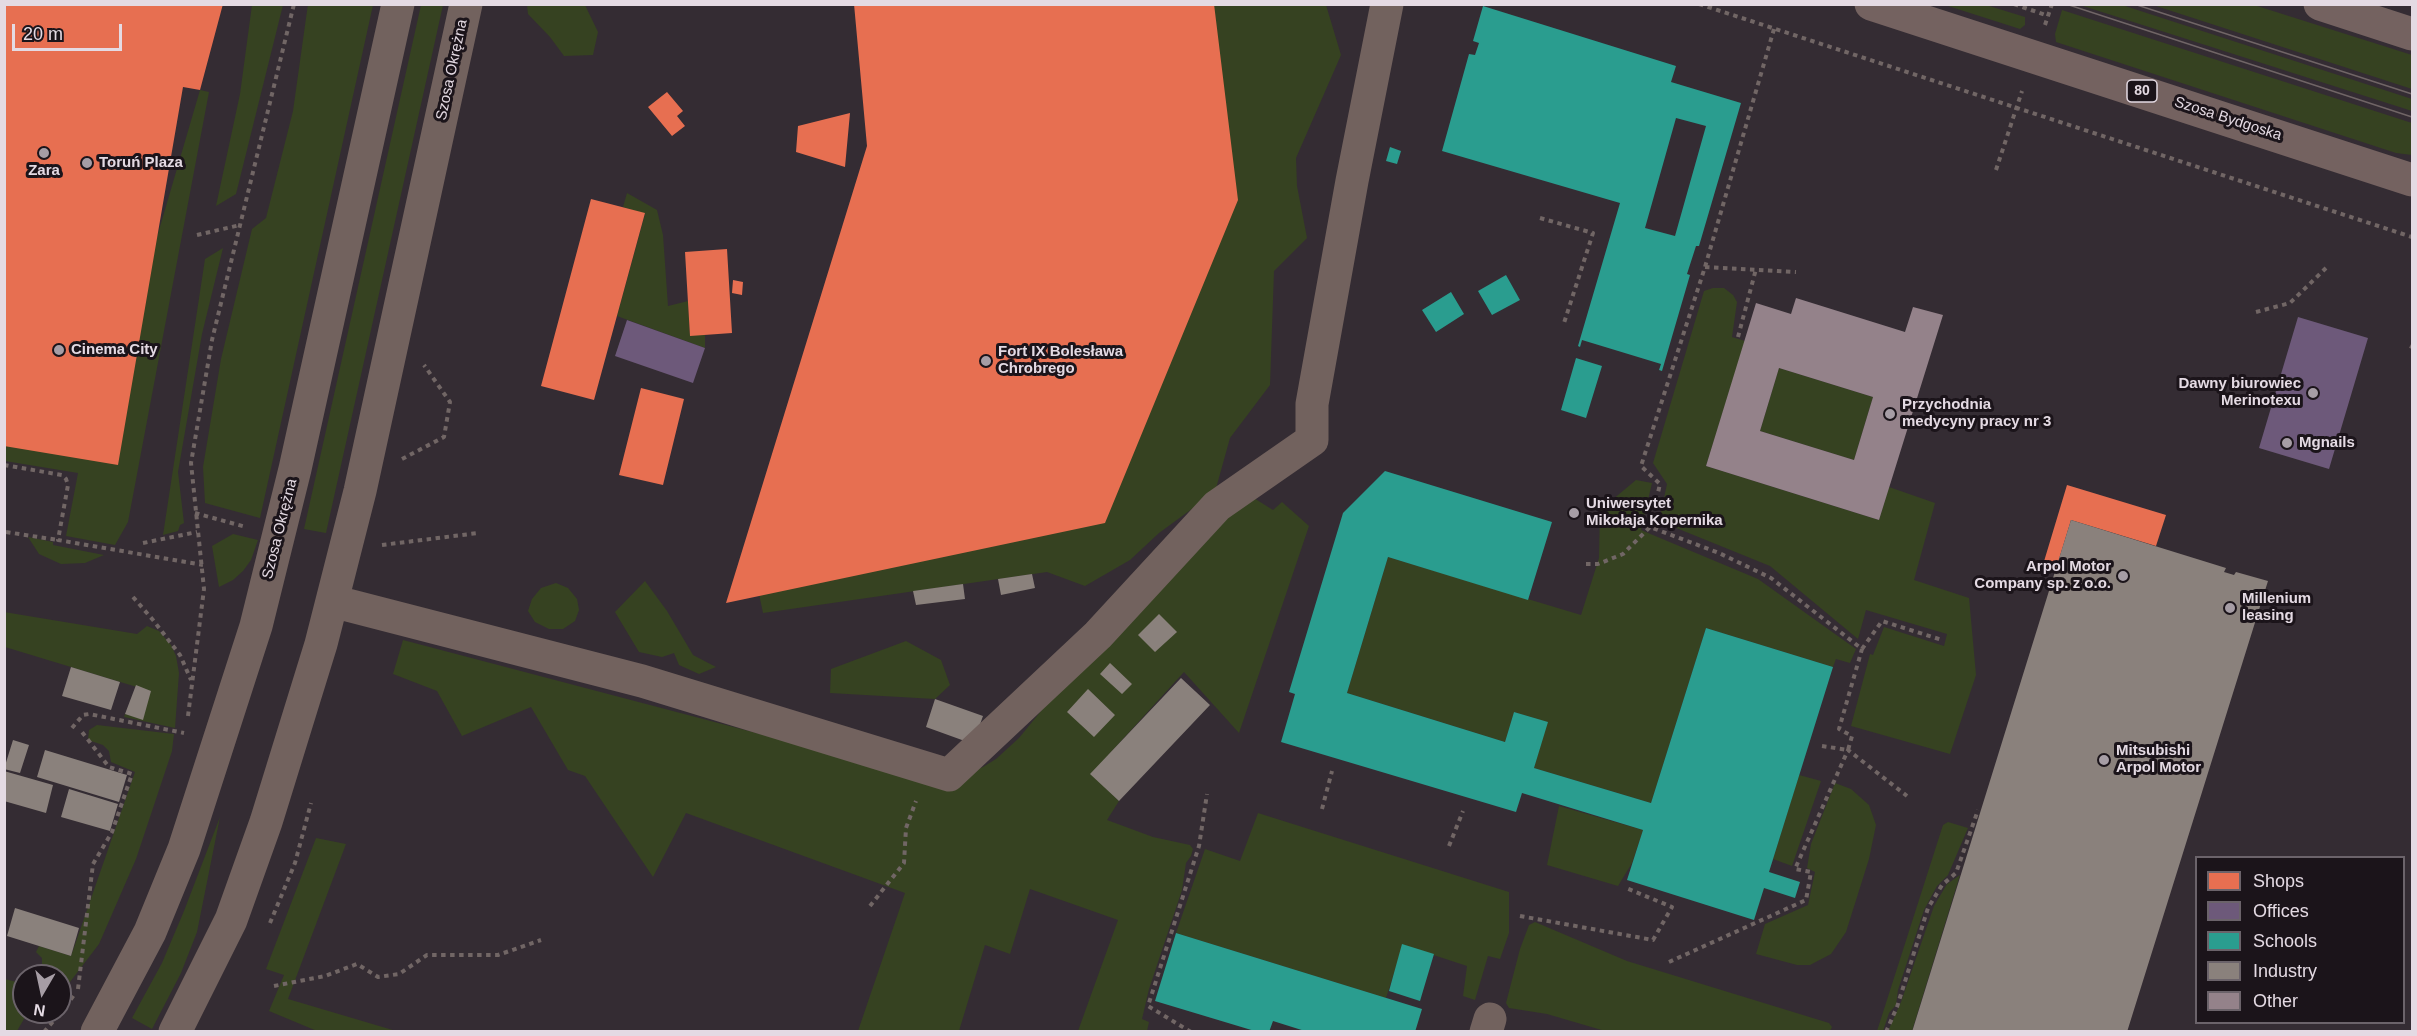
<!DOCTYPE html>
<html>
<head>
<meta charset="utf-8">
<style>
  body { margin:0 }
  #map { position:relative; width:2417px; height:1036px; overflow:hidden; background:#342c33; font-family:Arial,sans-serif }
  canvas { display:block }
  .frame { position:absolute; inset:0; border:6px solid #e4dae3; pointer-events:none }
  .legend { position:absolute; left:2195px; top:856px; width:210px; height:168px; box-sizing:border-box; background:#1b141a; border:2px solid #6b636a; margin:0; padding:8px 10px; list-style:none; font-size:18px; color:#e4dae3 }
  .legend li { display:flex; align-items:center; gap:12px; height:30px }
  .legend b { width:30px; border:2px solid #6b636a }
  .north { position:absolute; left:12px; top:964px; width:60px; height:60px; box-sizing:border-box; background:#1b141a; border:2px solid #6b636a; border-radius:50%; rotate:189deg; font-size:16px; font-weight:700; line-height:24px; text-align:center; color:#e4dae3 }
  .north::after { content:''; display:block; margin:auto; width:21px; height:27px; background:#a69da5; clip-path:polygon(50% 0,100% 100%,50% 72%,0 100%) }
  .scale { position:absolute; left:12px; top:24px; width:110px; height:27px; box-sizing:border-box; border:3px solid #e4dae3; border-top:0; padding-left:8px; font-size:18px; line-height:21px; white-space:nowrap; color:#e4dae3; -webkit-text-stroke:4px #1b141a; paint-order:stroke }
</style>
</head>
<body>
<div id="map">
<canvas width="2417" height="1036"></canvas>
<div class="frame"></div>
<ul class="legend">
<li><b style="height:16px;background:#e76f51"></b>Shops</li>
<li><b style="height:16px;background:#6d597a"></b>Offices</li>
<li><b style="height:16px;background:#2a9d8f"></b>Schools</li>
<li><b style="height:16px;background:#8a817c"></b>Industry</li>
<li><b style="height:16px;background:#94828a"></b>Other</li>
</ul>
<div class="north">N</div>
<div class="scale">20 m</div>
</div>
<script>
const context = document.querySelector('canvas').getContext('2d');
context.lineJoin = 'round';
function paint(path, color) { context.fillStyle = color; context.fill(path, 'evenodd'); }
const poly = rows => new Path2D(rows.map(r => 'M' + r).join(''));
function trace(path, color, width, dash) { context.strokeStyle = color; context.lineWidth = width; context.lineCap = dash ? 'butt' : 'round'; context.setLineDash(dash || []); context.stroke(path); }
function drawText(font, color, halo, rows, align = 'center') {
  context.font = font + ' Arial,sans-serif'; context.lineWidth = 6; context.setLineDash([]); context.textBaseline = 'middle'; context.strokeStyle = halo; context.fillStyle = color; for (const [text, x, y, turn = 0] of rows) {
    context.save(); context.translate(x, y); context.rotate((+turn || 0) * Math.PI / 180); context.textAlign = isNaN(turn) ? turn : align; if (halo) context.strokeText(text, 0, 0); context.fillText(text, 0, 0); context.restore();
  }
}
paint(poly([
  [308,4,373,5,260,518,205,503,203,467,221,359,252,229,266,218,293,111],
  [252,5,283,5,236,194,216,206,240,94],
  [421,5,443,5,326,533,304,529],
  [527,5,585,5,598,32,593,55,564,56,550,37,528,14],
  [1143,5,1326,5,1341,55,1296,158,1297,186,1307,238,1274,271,1270,385,1230,438,1215,492,1159,533,1130,560,1085,586,1047,572,763,613,755,575],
  [1945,5,1986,5,2025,17,2025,25,2020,29],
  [2080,5,2122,5,2412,99,2412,111],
  [2153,5,2254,5,2412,55,2412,89],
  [2062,10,2412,123,2412,155,2396,153,2056,42,2055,34],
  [200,90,209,92,128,522,115,545,66,536,78,473,5,461,4,446,157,237],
  [627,193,657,210,663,235,668,306,688,301,690,335,705,335,705,348,617,316,645,214,623,207],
  [223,248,202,334,178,472,184,523,180,525,178,531,163,535,205,259],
  [1713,288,1724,288,1733,295,1737,302,1732,337,1745,341,1706,466,1879,520,1889,487,1935,503,1914,580,1969,598,1976,675,1950,754,1851,726,1870,654,1873,655,1884,627,1944,646,1947,634,1866,610,1858,639,1770,566,1659,521,1667,484,1653,463,1704,291],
  [1779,368,1873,397,1854,460,1760,431],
  [1636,480,1652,483,1641,530,1758,579,1856,649,1850,663,1836,659,1833,667,1706,628,1651,803,1534,768,1547,722,1514,712,1505,742,1347,693,1388,557,1581,615,1599,558,1600,510],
  [1249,495,1273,510,1282,502,1309,526,1239,733,1184,672,1091,774,1119,801,1107,820,1153,837,1190,845,1193,849,1191,856,1186,863,1182,890,1149,989,1142,1019,1149,1022,1147,1031,1078,1031,1118,920,1030,889,1010,954,985,945,959,1031,858,1031,905,893,686,813,653,877,585,776,568,770,531,707,462,736,437,691,393,674,403,640,931,779,960,775,983,767,996,759,1019,738,1073,672],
  [233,534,258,540,251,560,243,571,233,580,219,587,212,546],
  [28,537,53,542,53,545,104,555,85,563,61,564,39,554],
  [645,581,667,611,693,655,716,667,699,674,679,665,674,653,662,657,639,652,615,612],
  [556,583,568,588,577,599,579,610,575,621,563,629,549,629,535,622,528,611,532,599,541,588],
  [4,612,137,634,147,626,159,631,171,645,176,656,179,673,175,728,124,717,125,714,143,719,150,691,5,647],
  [906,641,941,660,950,685,935,699,830,693,831,669],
  [97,725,174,734,172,751,136,859,99,944,60,995,60,976,38,976,42,965,42,958,36,952,39,946,71,956,135,772,111,762,109,751,103,745,88,740,89,730],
  [1799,775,1821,781,1792,866,1773,859],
  [1835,783,1851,789,1869,805,1876,825,1869,859,1846,932,1831,954,1810,965,1797,965,1756,954,1765,924,1808,905,1815,872,1807,868,1811,844],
  [1559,806,1643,830,1632,863,1618,886,1547,865],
  [1258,813,1509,892,1509,933,1500,959,1488,956,1475,1000,1463,996,1467,966,1403,945,1386,998,1176,933,1205,849,1240,861],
  [220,817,197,932,181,973,152,1029,132,1018,162,963,184,911],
  [1948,822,1968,828,1948,875,1937,886,1924,910,1898,990,1896,1005,1889,1013,1883,1031,1877,1031,1943,825],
  [316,838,346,844,288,999,396,1031,317,1031,269,1011,284,975,266,969],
  [1960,875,1912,1031,1888,1031,1901,1002,1934,906,1947,884],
  [1535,922,1627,961,1829,1023,1832,1027,1830,1031,1605,1031,1547,1014,1509,1008,1506,1003,1520,949,1529,925],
  [5,979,24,984,24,1012,28,1012,17,1031,5,1031]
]), '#364221');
paint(poly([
  [4,4,223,4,200,90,183,87,118,465,4,446],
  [854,4,1214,4,1238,200,1105,523,726,603,867,146],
  [667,92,683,111,677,116,685,126,672,136,648,107],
  [850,113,845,167,796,152,798,126],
  [591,199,645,213,594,400,541,386],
  [727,249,732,333,690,336,685,252],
  [733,280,743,282,742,295,732,293],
  [641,388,684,399,663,485,619,475],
  [2067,485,2166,515,2156,546,2071,520,2055,572,2042,568]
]), '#e76f51');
paint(poly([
  [2298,317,2368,338,2329,469,2259,448],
  [627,320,705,348,693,383,615,356]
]), '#6d597a');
paint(poly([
  [1483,6,1676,66,1671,82,1741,103,1699,246,1696,246,1687,274,1690,275,1662,371,1659,370,1661,364,1582,340,1580,347,1578,346,1620,203,1442,151,1469,54,1475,55,1479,43,1473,41],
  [1676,118,1706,126,1675,236,1645,228],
  [1390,147,1401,151,1397,164,1386,161],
  [1506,275,1520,300,1492,315,1478,291],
  [1451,292,1464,314,1436,332,1422,310],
  [1576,358,1602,366,1586,418,1561,410],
  [1385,471,1552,522,1528,600,1388,557,1347,693,1505,742,1514,712,1548,722,1534,768,1651,803,1706,628,1833,667,1769,872,1800,882,1795,898,1764,888,1754,920,1627,880,1643,830,1522,793,1516,812,1281,742,1295,694,1289,692,1343,513],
  [1176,933,1422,1009,1415,1032,1308,1032,1273,1021,1269,1032,1258,1032,1155,1001],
  [1402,944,1434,954,1420,1001,1389,991]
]), '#2a9d8f');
paint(poly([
  [2071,520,2226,568,2224,572,2234,575,2236,572,2268,581,2127,1032,1912,1032],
  [1032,574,1035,588,1001,595,998,579],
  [963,584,965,599,916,605,913,591],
  [1159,614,1177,632,1155,652,1138,635],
  [1110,663,1132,684,1122,694,1100,674],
  [71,667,120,682,111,710,62,696],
  [1181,678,1210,705,1119,801,1090,774],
  [136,685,151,691,143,720,125,714],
  [1088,689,1115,715,1094,737,1067,712],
  [935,699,983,716,973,744,926,727],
  [13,740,29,745,20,773,4,769],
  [45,750,127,775,119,802,37,777],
  [4,771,53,785,46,813,4,801],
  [69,789,118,804,110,831,61,817],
  [15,908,79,928,71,956,7,936]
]), '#8a817c');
paint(poly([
  [1796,298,1905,332,1913,307,1943,315,1879,520,1706,466,1756,303,1791,314],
  [1779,368,1873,397,1854,460,1760,431]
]), '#94828a');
trace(poly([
  [1699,4,2412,237],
  [2014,4,2048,16],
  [2045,25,2052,4],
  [1774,29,1705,267,1641,466,1660,484,1650,527,1719,553,1771,578,1862,649,1882,621,1942,640],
  [1996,170,2022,91],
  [1540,218,1593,233,1564,323],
  [197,235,240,225],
  [1705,267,1796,272],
  [2256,312,2290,303,2326,268],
  [1738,337,1756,269],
  [2410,346,2412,347],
  [402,459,444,437,450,402,424,365],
  [4,465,62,475,66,479,68,485,58,540,203,565],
  [195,513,246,527],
  [6,532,58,540],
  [143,543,197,532],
  [382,545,478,533],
  [1586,564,1598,564,1623,554,1650,527],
  [133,597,153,620,180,655,191,680],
  [188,716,204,589,191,463,212,340,294,4],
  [72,728,83,715,89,714,184,733],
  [1822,746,1848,750,1852,736,1839,729,1862,649],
  [1322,809,1332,771],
  [1449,846,1463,811],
  [870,906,904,863,906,828,916,801],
  [1520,916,1653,940,1672,907,1626,888],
  [270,923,295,863,311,803],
  [1669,962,1806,900,1811,872,1795,869,1848,750,1907,796],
  [274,986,325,976,357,964,378,977,399,974,427,955,498,955,541,940],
  [78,989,93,864,112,832,132,774,109,767,82,732],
  [60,1014,74,995],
  [44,1032,61,1012],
  [1191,1032,1148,1006,1199,846,1207,794],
  [1886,1032,1897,1007,1928,908,1942,885,1956,873,1978,810]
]), '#716665', 4, [4.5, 4.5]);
trace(poly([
  [332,601,642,681,949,775,1098,635,1217,506,1312,440,1312,404,1352,181,1387,4],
  [97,1032,150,932,184,849,256,626,295,469,398,4],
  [175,1032,231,920,266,822,321,644,360,491,466,4],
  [1486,1032,1490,1019]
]), '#72625e', 33);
trace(poly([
  [1871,4,2412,180],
  [2320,4,2412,34]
]), '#746260', 33);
trace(poly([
  [2066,4,2412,117],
  [2134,4,2412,94]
]), '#706566', 1.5);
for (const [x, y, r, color] of [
  [44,153,6,"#a69da5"],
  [87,163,6,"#a69da5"],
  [59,350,6,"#a69da5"],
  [986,361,6,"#a69da5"],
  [2313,393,6,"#a69da5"],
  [1890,414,6,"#a69da5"],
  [2287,443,6,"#a69da5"],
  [1574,513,6,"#a69da5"],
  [2123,576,6,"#a69da5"],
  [2230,608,6,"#a69da5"],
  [2104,760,6,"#a69da5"]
]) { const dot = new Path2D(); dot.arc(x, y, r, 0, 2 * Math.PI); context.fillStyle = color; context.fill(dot); trace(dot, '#1b141a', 2); }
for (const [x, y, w] of [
  [2142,91,30]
]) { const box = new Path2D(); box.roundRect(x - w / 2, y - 11, w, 22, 4.5); context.fillStyle = '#1b141a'; context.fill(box); trace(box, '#e4dae3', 1.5); }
drawText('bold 14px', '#e4dae3', null, [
  ["80",2142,91]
]);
drawText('15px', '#e4dae3', '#1b141a', [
  ["Szosa Okrężna",452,70,-78],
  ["Szosa Bydgoska",2228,119,18],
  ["Szosa Okrężna",280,529,-76]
]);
drawText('bold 15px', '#e4dae3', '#1b141a', [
  ["Toruń Plaza",99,163],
  ["Zara",44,171,"center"],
  ["Cinema City",71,350],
  ["Fort IX Bolesława",998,352],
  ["Chrobrego",998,369],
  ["Dawny biurowiec",2301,384,"right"],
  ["Merinotexu",2301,401,"right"],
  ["Przychodnia",1902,405],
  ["medycyny pracy nr 3",1902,422],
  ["Mgnails",2299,443],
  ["Uniwersytet",1586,504],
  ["Mikołaja Kopernika",1586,521],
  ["Arpol Motor",2111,567,"right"],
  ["Company sp. z o.o.",2111,584,"right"],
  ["Millenium",2242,599],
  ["leasing",2242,616],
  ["Mitsubishi",2116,751],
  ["Arpol Motor",2116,768]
], 'left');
</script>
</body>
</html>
